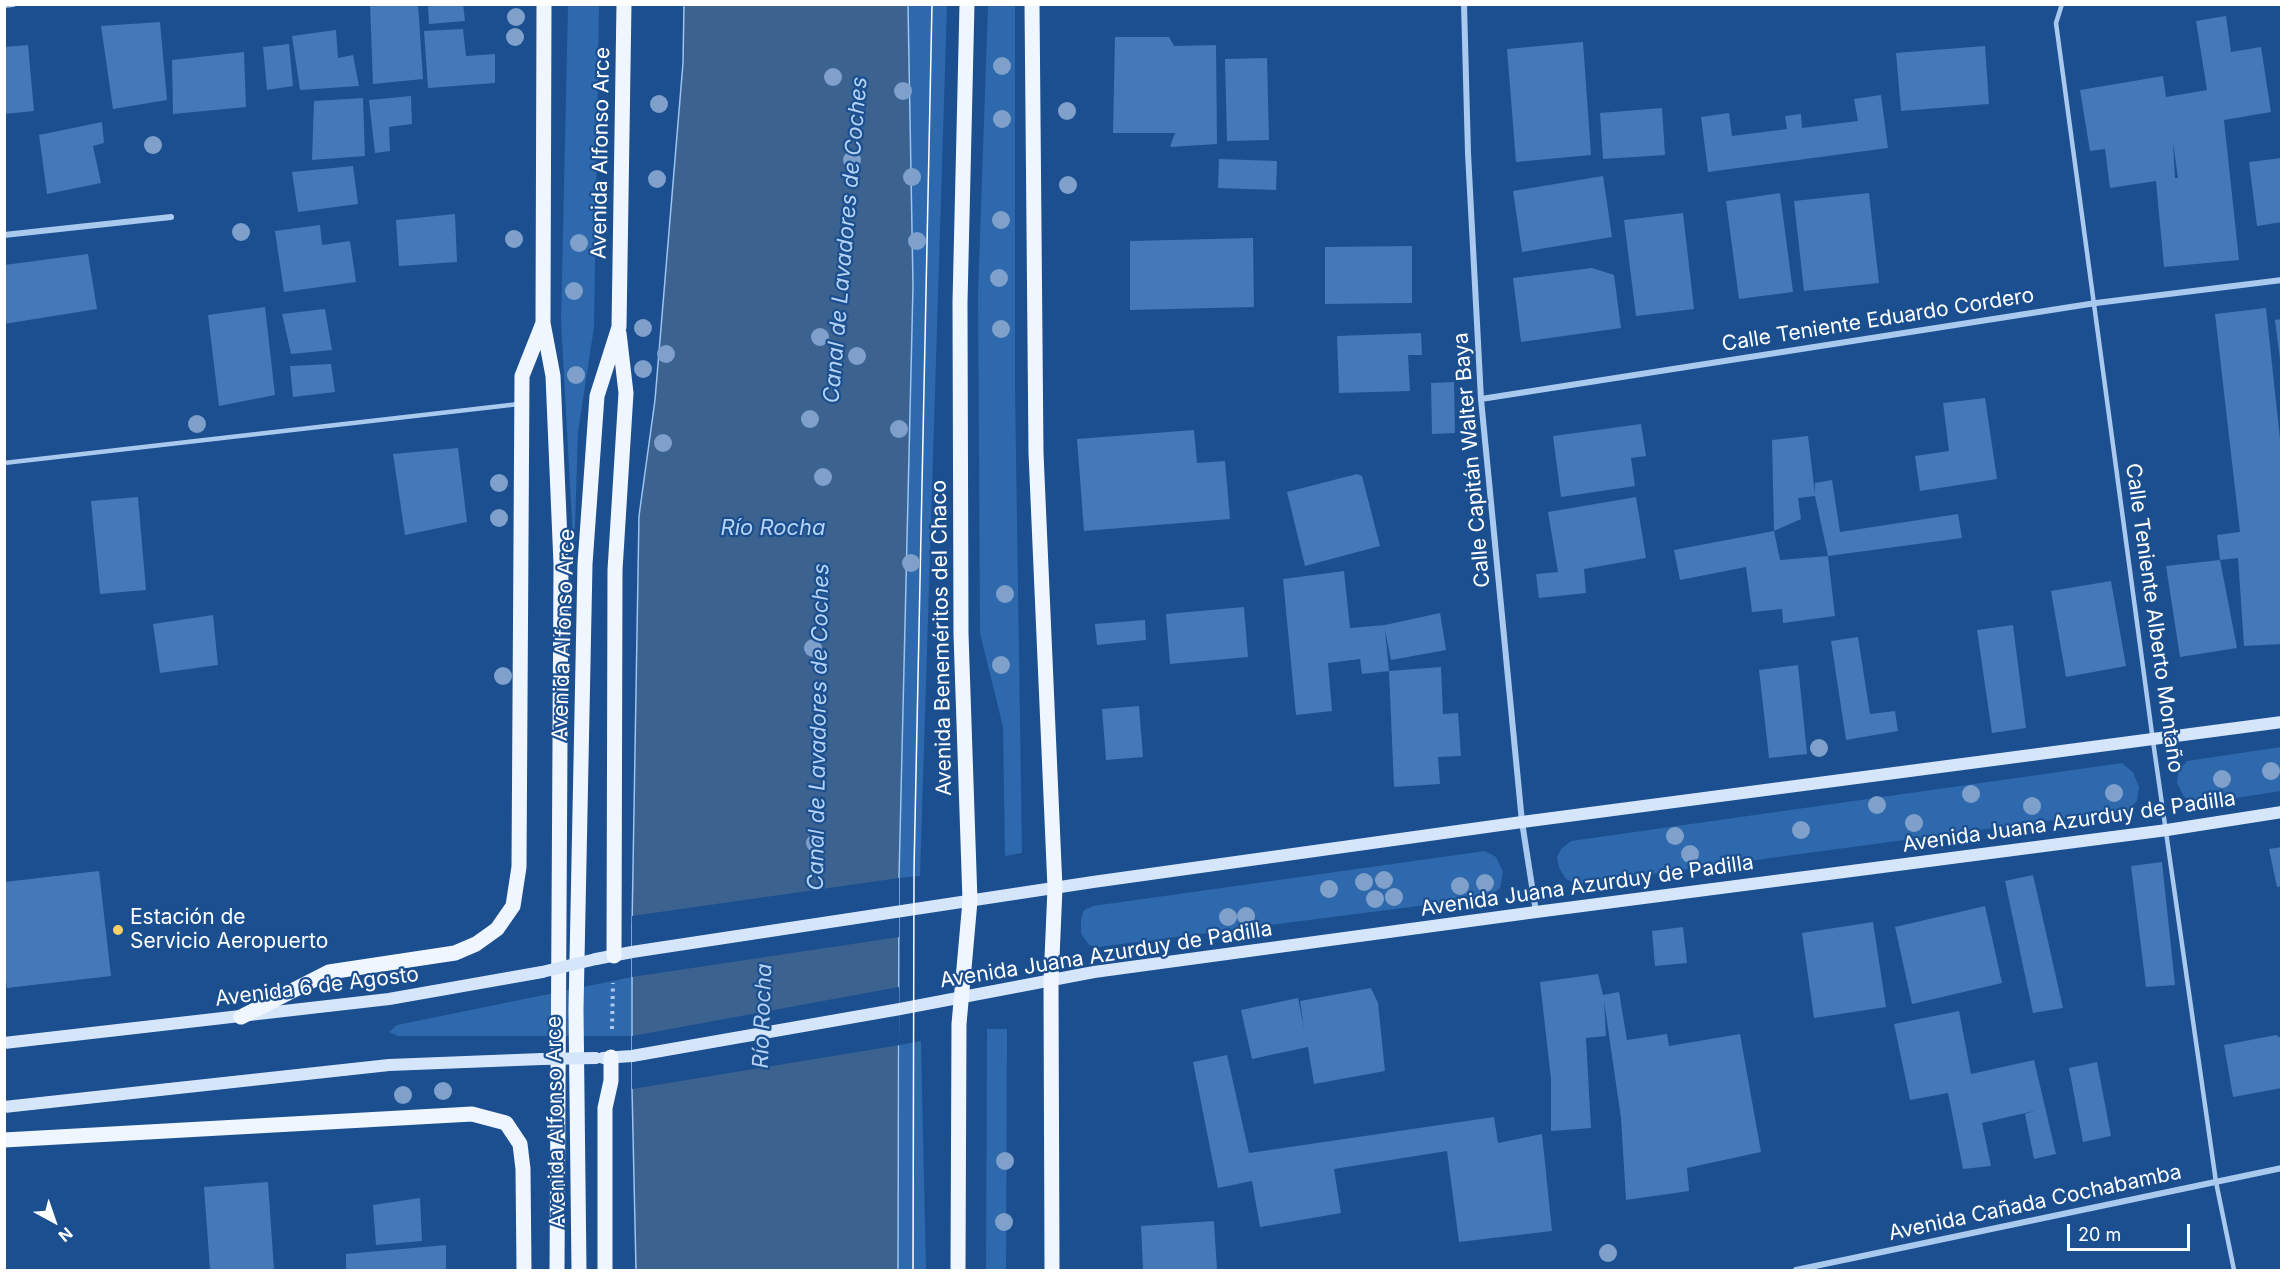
<!DOCTYPE html>
<html>
<head>
<meta charset="utf-8">
<style>
  body { margin:0 }
  #map { position:relative; width:2286px; height:1275px; overflow:hidden; background:#1b4f8f; font-family:Inter,sans-serif }
  canvas { display:block }
  .frame { position:absolute; inset:0; border:6px solid #fff; pointer-events:none }
  .north { position:absolute; left:24px; top:1191px; width:60px; height:60px; -webkit-text-stroke:4px #1b4f8f; paint-order:stroke; rotate:140deg; font-size:16px; font-weight:700; line-height:24px; text-align:center; color:#fff }
  .north::after { content:''; display:block; margin:auto; width:21px; height:27px; background:#fff; clip-path:polygon(50% 0,100% 100%,50% 72%,0 100%) }
  .scale { position:absolute; left:2067px; top:1224px; width:123px; height:27px; box-sizing:border-box; border:3px solid #fff; border-top:0; padding-left:8px; font-size:18px; line-height:21px; white-space:nowrap; color:#fff; -webkit-text-stroke:4px #1b4f8f; paint-order:stroke }
</style>
</head>
<body>
<div id="map">
<canvas width="2286" height="1275"></canvas>
<div class="frame"></div>
<div class="north">N</div>
<div class="scale">20 m</div>
</div>
<script>
const context = document.querySelector('canvas').getContext('2d');
context.lineJoin = 'round';
function paint(path, color) { context.fillStyle = color; context.fill(path, 'evenodd'); }
const poly = rows => new Path2D(rows.map(r => 'M' + r).join(''));
function trace(path, color, width, dash) { context.strokeStyle = color; context.lineWidth = width; context.lineCap = dash ? 'butt' : 'round'; context.setLineDash(dash || []); context.stroke(path); }
function drawText(font, color, halo, rows, align = 'center') {
  context.font = font + ' Inter,sans-serif'; context.lineWidth = 4.5; context.setLineDash([]); context.textBaseline = 'middle'; context.strokeStyle = halo; context.fillStyle = color; for (const [text, x, y, turn = 0] of rows) {
    context.save(); context.translate(x, y); context.rotate((+turn || 0) * Math.PI / 180); context.textAlign = isNaN(turn) ? turn : align; if (halo) context.strokeText(text, 0, 0); context.fillText(text, 0, 0); context.restore();
  }
}
paint(poly([
  [568,5,599,5,594,327,578,432,574,559,561,321],
  [908,5,947,5,920,876,899,878,913,286],
  [988,5,1015,5,1015,389,1022,853,1005,856,1003,727,980,633,978,294],
  [2281,747,2281,791,2198,804,2184,797,2177,783,2178,771,2187,761],
  [2122,763,2133,772,2139,787,2137,801,2128,810,1577,884,1566,879,1559,868,1557,857,1561,849,1571,841],
  [1485,851,1496,857,1503,872,1500,888,1489,897,1098,947,1089,945,1081,934,1081,919,1084,910,1093,906],
  [632,977,632,1036,398,1036,389,1032,397,1025],
  [987,1029,1007,1029,1006,1270,986,1270],
  [921,1041,926,1270,898,1270,900,1045]
]), '#2e69ad');
const water = poly([
  [684,5,908,5,913,286,899,878,898,1270,636,1270,632,1089,632,927,639,516,655,400,683,63,684,5]
]);
paint(water, '#3c6290');
trace(water, '#9cc4f0', 1.5);
paint(poly([
  [899,878,899,937,632,977,632,916],
  [899,987,900,1045,632,1089,632,1036]
]), '#1b4f8f');
paint(poly([
  [370,4,418,4,423,79,373,84],
  [428,4,463,4,465,21,429,24],
  [2226,16,2231,52,2261,47,2271,112,2224,120,2239,260,2164,267,2156,181,2110,188,2105,149,2090,151,2080,90,2163,76,2166,97,2207,90,2196,21],
  [2173,142,2178,178,2175,178],
  [160,22,167,100,113,109,101,26],
  [463,29,466,56,495,54,495,83,428,88,424,31],
  [336,30,338,58,353,55,359,86,300,90,292,36],
  [1115,37,1169,37,1174,46,1216,45,1217,144,1170,147,1175,133,1113,133],
  [1583,42,1591,155,1516,162,1507,49],
  [289,44,293,86,267,90,263,47],
  [28,45,34,111,4,114,4,47],
  [1985,46,1989,104,1901,111,1896,53],
  [244,52,246,107,173,114,172,60],
  [1267,58,1269,140,1227,141,1225,59],
  [1881,95,1888,148,1708,172,1701,117,1729,113,1732,136,1787,129,1785,116,1801,114,1802,128,1858,121,1854,99],
  [411,96,412,124,389,127,390,151,375,153,369,100],
  [363,98,365,156,312,160,314,101],
  [1662,108,1665,155,1603,159,1600,113],
  [102,122,104,143,93,146,101,183,47,194,39,135],
  [2282,158,2282,222,2257,226,2249,162],
  [1219,159,1277,161,1276,190,1218,188],
  [353,166,358,204,298,212,292,172],
  [1603,176,1612,237,1522,252,1513,191],
  [1780,193,1793,292,1739,299,1726,201],
  [1869,193,1879,283,1804,291,1794,201],
  [1683,213,1694,309,1636,316,1624,220],
  [455,214,457,262,399,266,396,220],
  [320,225,322,245,350,241,356,282,284,292,275,231],
  [1253,238,1254,307,1130,310,1130,241],
  [1412,246,1412,303,1325,304,1325,247],
  [88,254,97,309,4,324,4,265],
  [1592,268,1614,275,1621,328,1521,342,1513,278],
  [265,307,275,395,219,406,208,315],
  [2266,308,2282,458,2282,644,2244,646,2238,558,2220,560,2217,535,2240,532,2215,314],
  [325,309,332,350,291,354,282,314],
  [2282,319,2282,359,2280,359,2275,320],
  [1421,333,1422,355,1408,355,1410,391,1339,393,1337,336],
  [331,364,335,392,293,397,290,366],
  [1454,382,1455,433,1432,434,1431,383],
  [1985,398,1997,479,1920,491,1915,456,1949,451,1943,403],
  [1641,424,1646,456,1631,458,1635,486,1561,497,1553,436],
  [1194,430,1197,463,1225,461,1230,519,1084,531,1077,439],
  [1808,436,1815,494,1815,483,1832,480,1840,532,1958,514,1962,538,1828,556,1835,616,1783,623,1782,609,1752,612,1746,567,1680,580,1674,550,1774,531,1780,560,1828,556,1815,496,1798,498,1801,519,1774,531,1772,440],
  [458,448,467,522,405,535,393,454],
  [1357,474,1362,476,1380,546,1305,566,1287,492],
  [138,497,146,590,100,594,91,501],
  [1636,497,1646,558,1584,569,1586,593,1539,598,1536,574,1558,572,1548,512],
  [2220,560,2237,648,2180,657,2166,566],
  [1344,571,1350,628,1385,625,1440,613,1446,650,1391,660,1385,630,1389,671,1362,674,1360,659,1328,663,1332,711,1296,715,1283,579],
  [2111,581,2126,666,2066,677,2051,591],
  [1244,607,1248,657,1170,664,1166,614],
  [213,615,218,665,160,673,153,624],
  [1145,620,1146,640,1097,645,1095,624],
  [2013,625,2026,728,1992,733,1977,630],
  [1858,637,1870,714,1895,711,1898,731,1846,740,1831,641],
  [1798,665,1807,754,1769,758,1759,670],
  [1441,667,1443,714,1458,713,1461,756,1438,757,1440,784,1394,787,1389,671],
  [1139,706,1143,757,1106,760,1102,709],
  [2282,847,2282,886,2277,887,2269,849],
  [2162,862,2175,985,2146,987,2131,866],
  [99,871,111,976,7,988,4,967,4,882],
  [2033,875,2063,1008,2033,1013,2005,881],
  [1985,906,2002,983,1912,1004,1895,927],
  [1873,922,1886,1007,1814,1018,1802,933],
  [1683,927,1687,963,1655,966,1652,931],
  [1598,974,1603,995,1619,992,1627,1040,1667,1034,1669,1046,1740,1034,1761,1152,1687,1168,1689,1191,1626,1200,1621,1118,1604,1001,1606,1036,1586,1038,1591,1128,1551,1131,1551,1079,1540,982],
  [1371,988,1378,1003,1385,1071,1314,1084,1308,1047,1252,1059,1241,1010,1298,998,1304,1028,1300,1001],
  [1959,1011,1971,1074,2034,1060,2056,1154,2034,1159,2025,1114,2034,1111,1982,1123,1991,1166,1963,1169,1948,1093,1910,1100,1894,1024],
  [2276,1035,2282,1039,2282,1088,2233,1097,2224,1045],
  [1227,1055,1249,1153,1494,1117,1498,1143,1542,1134,1552,1231,1459,1242,1447,1151,1334,1169,1341,1213,1260,1227,1252,1181,1218,1188,1193,1062],
  [2097,1062,2111,1136,2083,1142,2069,1068],
  [268,1182,274,1270,210,1270,204,1187],
  [420,1198,422,1241,376,1245,373,1205],
  [1214,1221,1217,1270,1143,1270,1141,1226],
  [446,1245,446,1270,346,1270,346,1254]
]), '#4478b7');
trace(poly([
  [612,1029,613,983]
]), '#a9c9ee', 4, [3, 4.5]);
trace(poly([
  [2062,4,2056,23,2153,741,2216,1182,2234,1270],
  [4,463,519,404]
]), '#a9c9ee', 4.5);
trace(poly([
  [1464,4,1468,153,1481,399,1522,822,1536,912],
  [4,5,13,4],
  [4,235,171,217],
  [1481,399,2096,303,2282,280],
  [1796,1270,2282,1168]
]), '#a9c9ee', 6);
trace(poly([
  [596,959,632,952,1093,882,1522,822,2282,722],
  [4,1043,389,999,542,972],
  [603,1058,632,1056,900,1009,1094,972,1536,912,2167,830,2282,812],
  [4,1107,389,1065,542,1059]
]), '#d6e6fa', 12);
trace(poly([
  [544,4,543,323,553,376,561,564,557,1270],
  [1032,4,1036,453,1055,888,1051,981,1052,1270],
  [614,956,615,570,626,393,619,333],
  [241,1017,329,972,455,953,476,944,497,929,513,906,519,867,522,376,543,323],
  [4,1140,472,1114,506,1123,520,1144,523,1169,524,1270],
  [579,1270,576,1009,585,564,597,396,619,327,624,4],
  [605,1270,605,1108,611,1081,611,1057],
  [958,1270,959,1024,970,901,961,634,960,302,967,4]
]), '#f0f6ff', 15);
trace(poly([
  [913,1270,914,870,932,4]
]), '#fff', 1.5);
trace(poly([
  [542,972,596,959],
  [542,1059,596,1058]
]), '#d6e6fa', 12);
context.fillStyle = '#7ea0ca';
for (const [x, y] of [
  [516,17],
  [515,37],
  [1002,66],
  [833,77],
  [903,91],
  [659,104],
  [1067,111],
  [1002,119],
  [153,145],
  [852,160],
  [912,177],
  [657,179],
  [1068,185],
  [1001,220],
  [241,232],
  [514,239],
  [917,241],
  [579,243],
  [999,278],
  [574,291],
  [643,328],
  [1001,329],
  [820,337],
  [666,354],
  [857,356],
  [643,369],
  [576,375],
  [810,419],
  [197,424],
  [899,429],
  [663,443],
  [823,477],
  [499,483],
  [499,518],
  [911,563],
  [1005,594],
  [813,648],
  [1001,665],
  [503,676],
  [1819,748],
  [2271,771],
  [2222,779],
  [2114,793],
  [1971,794],
  [1877,805],
  [2032,806],
  [1914,823],
  [1801,830],
  [1675,836],
  [815,843],
  [1690,854],
  [1384,880],
  [1364,882],
  [1485,883],
  [1460,886],
  [1329,889],
  [1394,897],
  [1375,899],
  [1246,916],
  [1228,917],
  [443,1091],
  [403,1095],
  [1005,1161],
  [1004,1222],
  [1608,1253]
]) { context.beginPath(); context.arc(x, y, 9, 0, 2 * Math.PI); context.fill(); }
for (const [x, y, r, color] of [
  [118,930,6,"#ffd166"]
]) { const dot = new Path2D(); dot.arc(x, y, r, 0, 2 * Math.PI); context.fillStyle = color; context.fill(dot); trace(dot, '#1b4f8f', 2); }
drawText('21px', '#fff', '#1b4f8f', [
  ["Avenida Alfonso Arce",601,153,-89],
  ["Calle Teniente Eduardo Cordero",1878,320,-9],
  ["Calle Capitán Walter Baya",1472,460,-95],
  ["Calle Teniente Alberto Montaño",2154,618,82],
  ["Avenida Alfonso Arce",564,635,-88],
  ["Avenida Beneméritos del Chaco",942,638,-91],
  ["Avenida Juana Azurduy de Padilla",2069,822,-8],
  ["Avenida Juana Azurduy de Padilla",1587,886,-8],
  ["Avenida Juana Azurduy de Padilla",1106,955,-9],
  ["Avenida 6 de Agosto",317,987,-7],
  ["Avenida Alfonso Arce",556,1122,-91],
  ["Avenida Cañada Cochabamba",2035,1203,-12]
]);
drawText('21px', '#fff', '#1b4f8f', [
  ["Estación de",130,918],
  ["Servicio Aeropuerto",130,942]
], 'left');
drawText('italic 22px', '#b5d3f5', '#1b4f8f', [
  ["Canal de Lavadores de Coches",846,240,-85],
  ["Río Rocha",773,528],
  ["Canal de Lavadores de Coches",819,727,-89],
  ["Río Rocha",763,1016,-88]
]);
</script>
</body>
</html>
